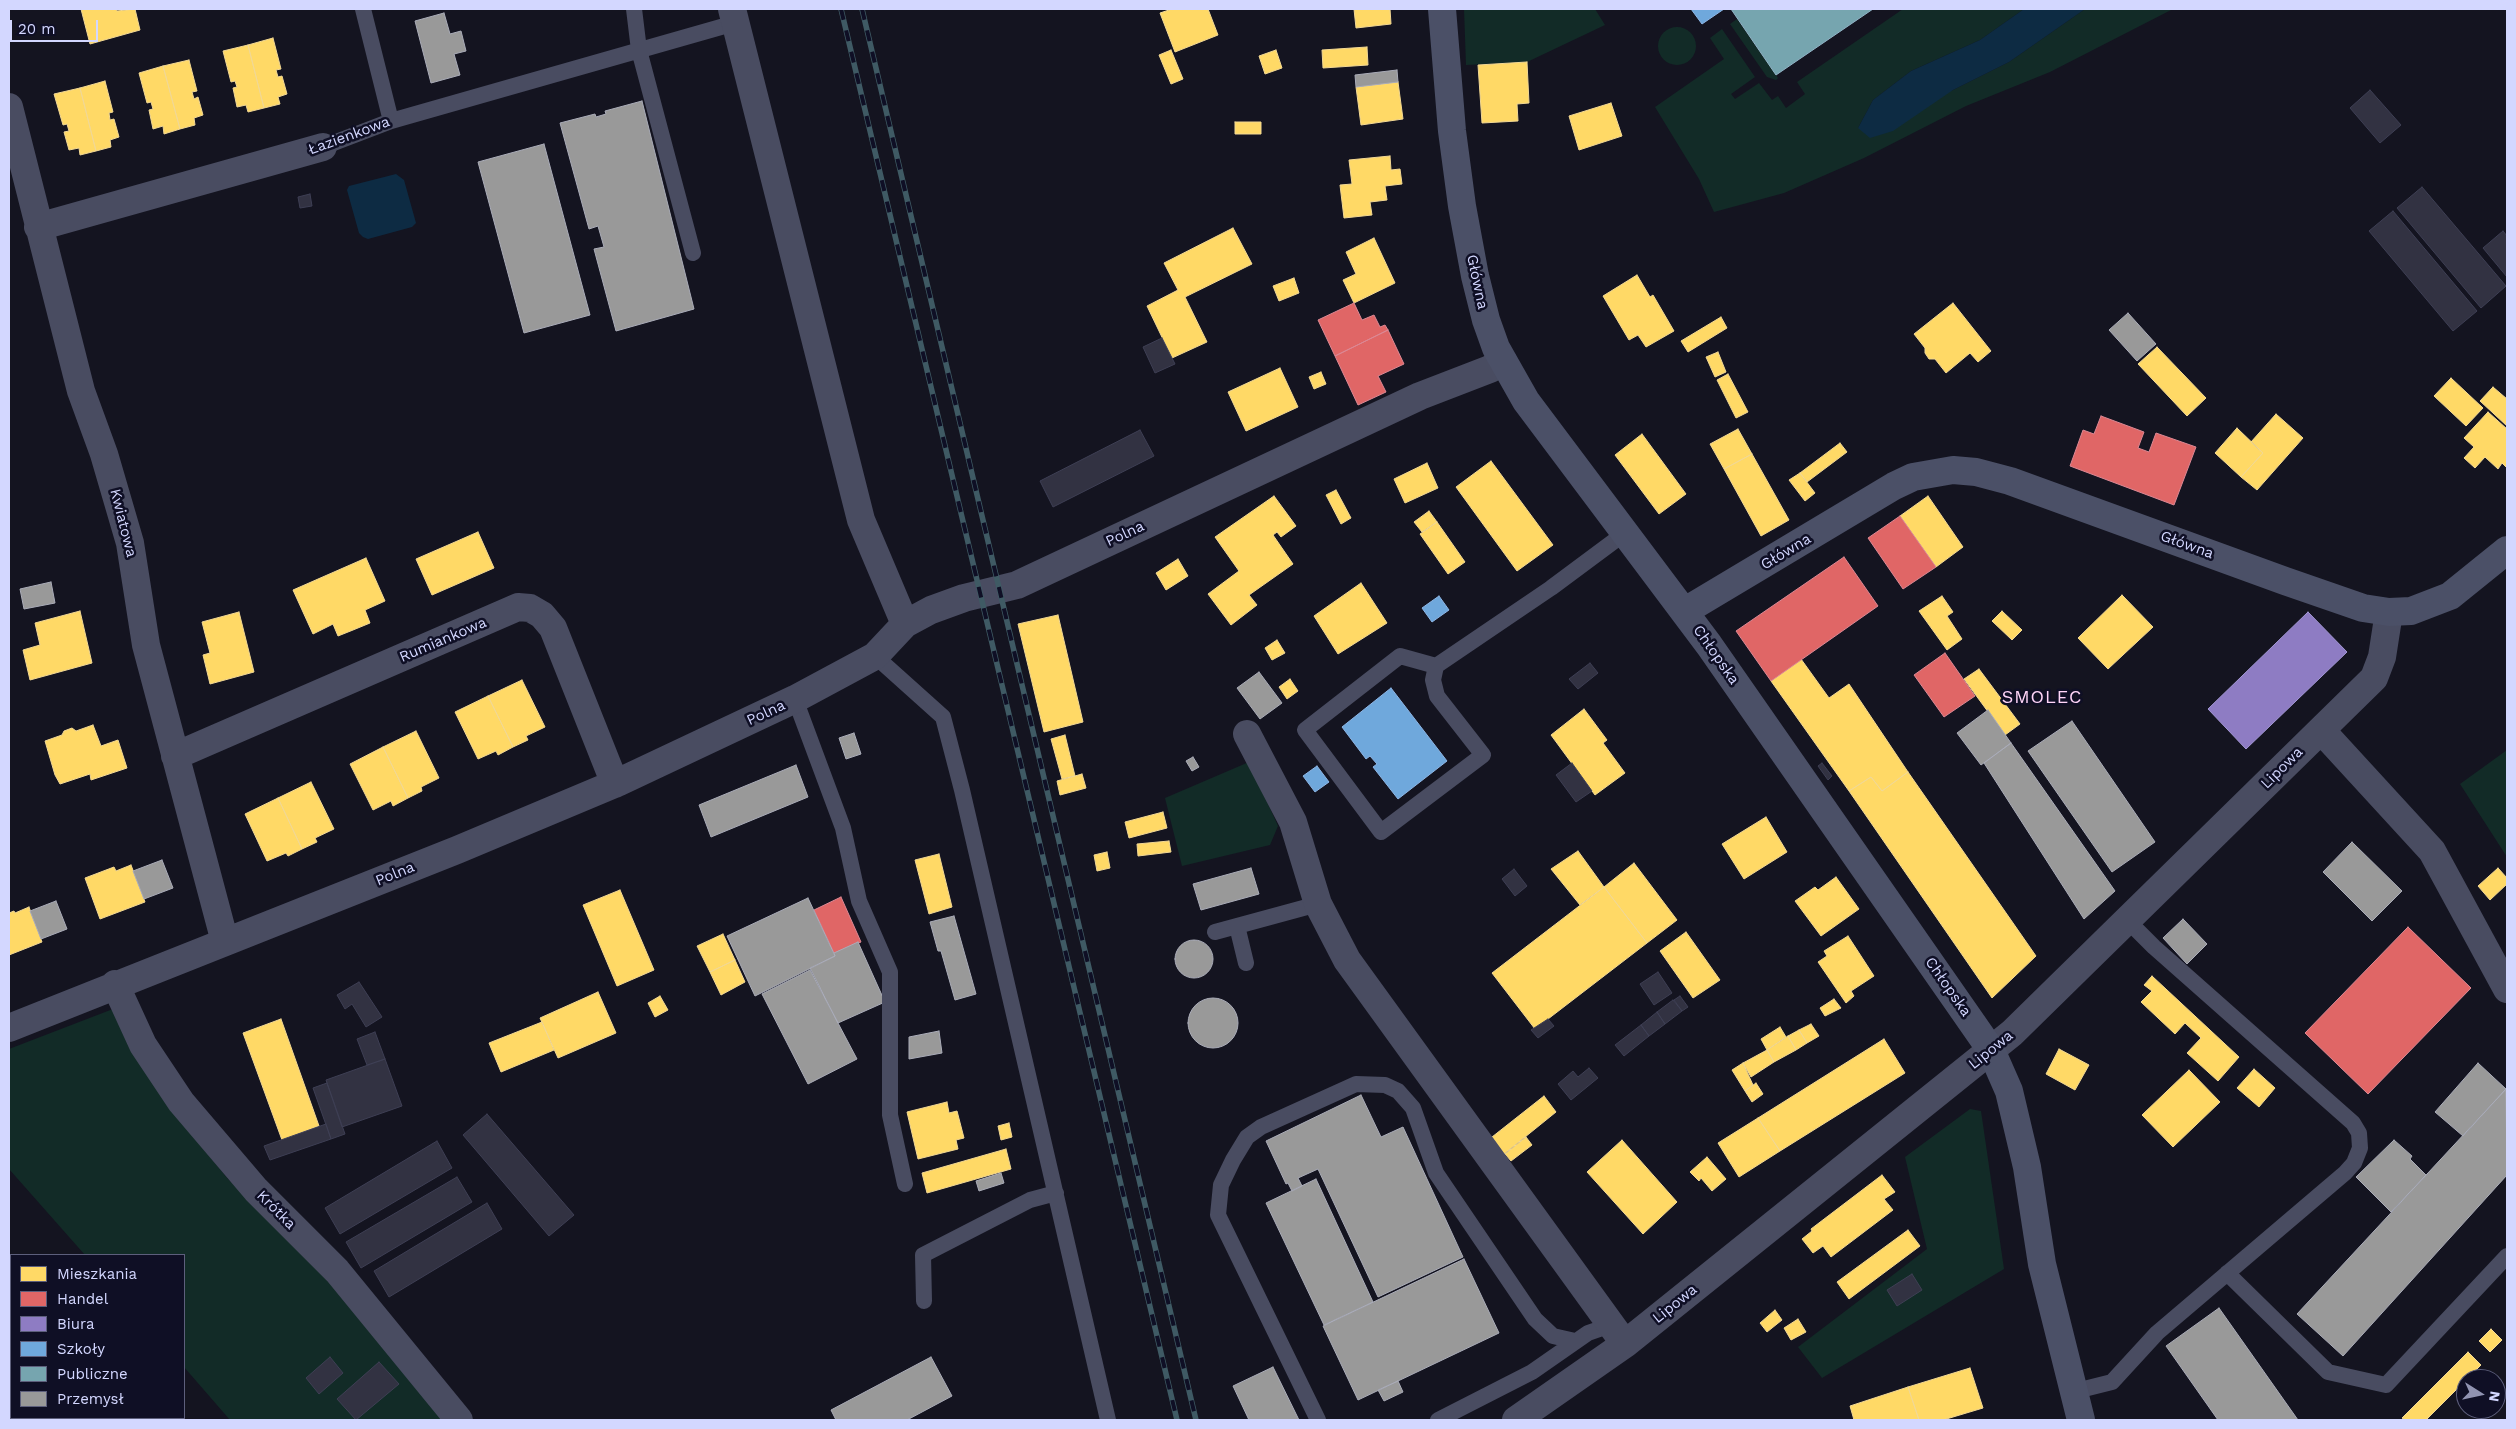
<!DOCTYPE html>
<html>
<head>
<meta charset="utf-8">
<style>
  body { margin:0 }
  #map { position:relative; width:2516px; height:1429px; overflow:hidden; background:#141420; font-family:"Work Sans",sans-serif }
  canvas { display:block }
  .frame { position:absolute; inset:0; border:10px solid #d3d7ff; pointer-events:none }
  .legend { position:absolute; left:10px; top:1254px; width:175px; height:165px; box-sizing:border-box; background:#0f0f25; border:1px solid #5d5f7c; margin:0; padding:6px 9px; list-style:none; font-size:15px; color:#d3d7ff }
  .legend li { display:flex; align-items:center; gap:10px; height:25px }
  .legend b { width:25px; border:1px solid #5d5f7c }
  .north { position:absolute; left:2456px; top:1369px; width:50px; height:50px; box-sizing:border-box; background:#0f0f25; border:1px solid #5d5f7c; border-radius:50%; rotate:100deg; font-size:14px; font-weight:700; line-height:20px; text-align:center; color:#d3d7ff }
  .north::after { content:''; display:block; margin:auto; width:18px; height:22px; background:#9093b1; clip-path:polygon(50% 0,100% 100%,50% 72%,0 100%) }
  .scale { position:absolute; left:10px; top:20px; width:88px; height:22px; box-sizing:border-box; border:2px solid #d3d7ff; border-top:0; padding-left:6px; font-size:15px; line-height:18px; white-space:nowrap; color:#d3d7ff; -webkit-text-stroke:4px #0f0f25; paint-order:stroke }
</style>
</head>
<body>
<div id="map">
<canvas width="2516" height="1429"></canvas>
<div class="frame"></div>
<ul class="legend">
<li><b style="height:14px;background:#ffd966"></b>Mieszkania</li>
<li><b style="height:14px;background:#e06666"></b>Handel</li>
<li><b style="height:14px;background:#8e7cc3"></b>Biura</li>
<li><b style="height:14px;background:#6fa8dc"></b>Szkoły</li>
<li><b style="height:14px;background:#76a5af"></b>Publiczne</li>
<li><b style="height:14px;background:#999"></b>Przemysł</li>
</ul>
<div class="north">N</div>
<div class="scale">20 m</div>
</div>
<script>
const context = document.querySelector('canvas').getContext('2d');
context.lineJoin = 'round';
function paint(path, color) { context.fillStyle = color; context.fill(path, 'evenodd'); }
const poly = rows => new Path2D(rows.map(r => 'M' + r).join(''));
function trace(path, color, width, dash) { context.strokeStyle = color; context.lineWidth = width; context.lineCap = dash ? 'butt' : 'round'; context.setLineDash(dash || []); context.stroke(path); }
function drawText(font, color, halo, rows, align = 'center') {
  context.font = font + ' "Work Sans",sans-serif'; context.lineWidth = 5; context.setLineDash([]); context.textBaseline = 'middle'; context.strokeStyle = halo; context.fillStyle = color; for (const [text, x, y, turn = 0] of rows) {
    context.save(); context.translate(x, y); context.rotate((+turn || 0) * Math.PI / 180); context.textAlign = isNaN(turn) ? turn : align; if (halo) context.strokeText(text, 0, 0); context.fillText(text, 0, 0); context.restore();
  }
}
paint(poly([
  [1464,9,1595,9,1605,25,1527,62,1466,65],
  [1903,9,2024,9,1980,40,1911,71,1873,100,1858,128,1953,90,2009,62,2085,9,2173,9,2050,72,1966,106,1864,158,1784,193,1714,212,1699,179,1655,107,1724,59,1710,38,1722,29,1755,77,1731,94,1735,99,1759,83,1772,100,1778,96,1786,108,1805,94,1797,82],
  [1737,19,1776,75,1778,78,1776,80,1767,77,1730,24],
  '1658 46a19 19 0 1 1 38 0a19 19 0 1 1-38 0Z',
  [2507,750,2507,857,2460,784],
  [1249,762,1278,826,1270,845,1182,866,1165,798],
  [113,1009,184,1125,228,1179,301,1250,447,1420,230,1420,184,1367,184,1255,85,1255,9,1169,9,1049],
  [1970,1109,1981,1111,2004,1269,1822,1378,1798,1347,1927,1249,1905,1157]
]), '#122b27');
paint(poly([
  [2024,9,2085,9,2009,62,1953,90,1893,131,1870,138,1858,128,1873,100,1911,71,1980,40],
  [396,174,404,180,416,223,412,227,368,239,363,237,359,233,347,190,349,186]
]), '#0d2b43');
const homes = poly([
  [81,9,116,9,117,11,135,9,140,30,90,44,81,9],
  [1172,9,1208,9,1218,35,1175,52,1160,13,1172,9],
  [1354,9,1390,9,1391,24,1356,28,1354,9],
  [273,38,281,69,276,70,278,77,282,76,287,94,278,97,280,104,264,108,248,45,273,38],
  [248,45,264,108,248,112,246,105,237,107,233,88,237,87,235,81,231,82,223,51,248,45],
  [1367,47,1368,65,1323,68,1322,50,1367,47],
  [1171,50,1183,79,1171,84,1159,55,1171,50],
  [1276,50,1282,68,1265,74,1259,56,1276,50],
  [189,60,197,91,192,92,194,99,198,97,203,115,194,118,195,125,180,129,163,66,189,60],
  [1527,62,1529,103,1517,104,1518,121,1482,123,1478,65,1527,62],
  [163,66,180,129,164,134,163,126,153,129,149,110,153,109,151,102,147,103,139,73,163,66],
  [105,81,113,112,109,113,110,120,114,119,119,137,110,140,111,147,96,151,80,88,105,81],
  [1398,82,1403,119,1361,125,1356,87,1398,82],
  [80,88,96,151,80,155,79,148,69,150,64,132,69,131,67,124,63,125,54,94,80,88],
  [1611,103,1622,136,1579,150,1569,116,1611,103],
  [1235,122,1261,122,1261,134,1235,134,1235,122],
  [1390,156,1391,170,1400,169,1402,184,1385,186,1387,200,1370,202,1372,215,1344,218,1340,185,1352,184,1349,160,1390,156],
  [1233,228,1252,264,1185,297,1207,342,1172,358,1147,306,1178,290,1164,263,1233,228],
  [1374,238,1395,283,1354,303,1343,280,1356,274,1346,252,1374,238],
  [1637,275,1650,297,1653,295,1674,331,1646,347,1638,335,1629,340,1603,296,1637,275],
  [1294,278,1299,293,1279,301,1273,286,1294,278],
  [1953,303,1991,351,1978,362,1970,353,1946,373,1935,359,1929,359,1925,353,1925,348,1914,334,1953,303],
  [1721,317,1727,328,1688,352,1681,341,1721,317],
  [2157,347,2206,398,2187,416,2138,364,2157,347],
  [1718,352,1726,372,1715,377,1706,357,1718,352],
  [1280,368,1298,407,1246,431,1228,392,1280,368],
  [1321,372,1326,384,1314,389,1309,377,1321,372],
  [1728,374,1748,412,1736,418,1717,380,1728,374],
  [2451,378,2483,408,2466,426,2434,396,2451,378],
  [2493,387,2507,399,2507,426,2480,401,2493,387],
  [2488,412,2507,429,2507,468,2502,463,2498,469,2485,457,2475,468,2464,458,2474,447,2464,438,2488,412],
  [2276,414,2303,438,2257,490,2241,477,2263,453,2251,442,2276,414],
  [2237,428,2263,453,2241,477,2215,453,2237,428],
  [1738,429,1752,454,1724,469,1710,444,1738,429],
  [1642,434,1686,494,1659,514,1615,455,1642,434],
  [1840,443,1847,452,1807,482,1800,473,1840,443],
  [1752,454,1789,520,1761,536,1724,469,1752,454],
  [1491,461,1553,545,1517,571,1456,487,1491,461],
  [1427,463,1438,488,1405,503,1394,479,1427,463],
  [1800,473,1815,493,1805,501,1789,480,1800,473],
  [1336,490,1351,518,1341,524,1326,495,1336,490],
  [1274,496,1296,526,1281,537,1277,532,1273,535,1293,564,1249,595,1257,605,1231,625,1208,594,1239,571,1215,537,1274,496],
  [1928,496,1963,547,1936,567,1900,516,1928,496],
  [1429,511,1437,522,1422,532,1414,522,1429,511],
  [1437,522,1465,562,1448,574,1420,534,1437,522],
  [478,532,494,568,432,595,416,559,478,532],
  [366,558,385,601,365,610,370,623,353,630,338,636,333,624,313,634,293,590,366,558],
  [1178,559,1188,576,1166,590,1156,573,1178,559],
  [1361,583,1387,623,1338,654,1314,616,1361,583],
  [2122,595,2153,627,2108,669,2078,638,2122,595],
  [1942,596,1953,612,1947,616,1962,639,1947,650,1919,611,1942,596],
  [80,611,92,663,30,680,23,650,40,645,35,623,80,611],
  [2002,611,2022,630,2012,640,1992,621,2002,611],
  [239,612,254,672,210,684,203,655,210,653,202,622,239,612],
  [1058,615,1083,722,1044,732,1018,624,1058,615],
  [1277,640,1285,653,1272,660,1265,648,1277,640],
  [1801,659,1829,698,1849,684,1908,772,1882,791,1871,777,1849,791,1771,681,1801,659],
  [1979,669,2020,724,2005,735,1964,679,1979,669],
  [1290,679,1298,691,1287,699,1279,687,1290,679],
  [522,680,545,727,526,736,528,740,513,747,488,696,522,680],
  [488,696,513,747,498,755,496,751,478,759,455,712,488,696],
  [1584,709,1607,740,1603,743,1625,773,1595,795,1551,735,1584,709],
  [93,725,101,746,118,740,127,768,91,780,90,774,60,784,55,775,45,741,62,735,64,731,72,728,76,731,93,725],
  [416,731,439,778,421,787,422,791,408,798,383,747,416,731],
  [1065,735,1075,776,1062,779,1051,739,1065,735],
  [383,747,408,798,393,806,391,801,373,810,350,764,383,747],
  [1908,772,2036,956,1992,998,1849,791,1871,777,1882,791,1908,772],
  [1082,774,1086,788,1060,795,1057,781,1082,774],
  [311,782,334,829,315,838,317,842,302,849,278,798,311,782],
  [278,798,302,849,288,856,286,853,267,861,245,814,278,798],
  [1163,812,1167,828,1129,838,1125,822,1163,812],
  [1766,817,1787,852,1744,879,1722,844,1766,817],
  [1169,841,1171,852,1138,856,1137,844,1169,841],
  [1578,851,1604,887,1580,905,1551,869,1578,851],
  [1107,852,1110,868,1097,871,1094,855,1107,852],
  [939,854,952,907,929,914,915,860,939,854],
  [1634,863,1677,920,1647,943,1604,887,1634,863],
  [131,865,145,902,100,919,85,878,114,867,116,871,131,865],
  [2498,868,2507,878,2507,884,2490,900,2478,886,2498,868],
  [1836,877,1859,909,1821,936,1795,901,1815,887,1818,890,1836,877],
  [1604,887,1647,943,1535,1029,1492,973,1604,887],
  [620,890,654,970,617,986,583,905,620,890],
  [29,907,42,942,9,955,9,913,14,911,15,913,29,907],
  [1686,932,1720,980,1693,998,1660,951,1686,932],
  [723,934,735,960,710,972,697,946,723,934],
  [1848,936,1874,976,1851,991,1854,996,1846,1003,1818,962,1827,956,1824,951,1848,936],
  [735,960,745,982,721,995,710,972,735,960],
  [2152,976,2239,1057,2218,1081,2187,1053,2201,1038,2185,1023,2175,1034,2141,1002,2152,991,2144,985,2152,976],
  [598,992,616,1033,558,1058,540,1018,598,992],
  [660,996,668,1010,655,1017,648,1003,660,996],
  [1834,999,1841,1008,1825,1016,1820,1008,1834,999],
  [281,1019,319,1126,282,1140,243,1033,281,1019],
  [542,1022,554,1050,501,1072,489,1043,542,1022],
  [1811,1024,1819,1036,1807,1043,1799,1030,1811,1024],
  [1780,1027,1786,1037,1767,1050,1761,1039,1780,1027],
  [1799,1030,1807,1043,1796,1050,1788,1036,1799,1030],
  [1788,1036,1796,1050,1774,1062,1767,1050,1788,1036],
  [1884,1039,1905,1073,1780,1151,1758,1118,1884,1039],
  [2059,1049,2089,1065,2075,1090,2046,1074,2059,1049],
  [1767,1050,1774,1062,1751,1077,1743,1063,1767,1050],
  [1743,1063,1753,1085,1745,1091,1732,1070,1743,1063],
  [2254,1069,2275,1088,2259,1107,2237,1088,2254,1069],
  [2189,1070,2220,1102,2173,1147,2142,1115,2189,1070],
  [1756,1083,1763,1094,1752,1102,1745,1091,1756,1083],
  [1544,1096,1556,1112,1504,1154,1492,1137,1544,1096],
  [947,1102,949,1113,957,1111,964,1138,956,1140,958,1149,918,1159,907,1112,947,1102],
  [1758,1118,1780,1151,1739,1177,1718,1143,1758,1118],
  [1009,1123,1012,1137,1001,1140,998,1126,1009,1123],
  [1526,1137,1532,1145,1511,1161,1505,1154,1526,1137],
  [1622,1140,1677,1202,1643,1234,1587,1172,1622,1140],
  [1006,1149,1011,1169,927,1193,922,1173,1006,1149],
  [1707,1157,1726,1179,1712,1191,1701,1178,1699,1181,1690,1172,1707,1157],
  [1882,1175,1895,1192,1884,1199,1893,1210,1831,1257,1823,1246,1813,1253,1802,1239,1812,1231,1811,1229,1882,1175],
  [1908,1230,1920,1246,1849,1299,1837,1282,1908,1230],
  [1775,1310,1782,1320,1767,1332,1760,1323,1775,1310],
  [1798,1319,1806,1332,1791,1340,1784,1328,1798,1319],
  [2491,1329,2502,1340,2490,1352,2479,1341,2491,1329],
  [2468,1352,2481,1365,2426,1420,2405,1420,2402,1418,2468,1352],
  [1970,1368,1983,1408,1943,1420,1919,1420,1908,1387,1970,1368],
  [1908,1387,1919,1420,1854,1420,1850,1406,1908,1387]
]);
paint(homes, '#ffd966');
trace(homes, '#f2d894', 1);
const shops = poly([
  [1354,303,1362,320,1374,315,1380,327,1385,325,1388,330,1335,356,1318,320,1354,303],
  [1388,330,1404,364,1378,376,1386,392,1358,405,1335,356,1388,330],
  [2101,416,2144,432,2138,448,2149,452,2156,433,2196,447,2174,505,2070,466,2083,430,2094,434,2101,416],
  [1900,516,1936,567,1903,589,1868,538,1900,516],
  [1844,557,1878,606,1771,681,1736,631,1844,557],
  [1945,653,1975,696,1944,717,1914,675,1945,653],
  [841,897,861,942,834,953,814,910,841,897],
  [2408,927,2471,988,2368,1094,2305,1033,2408,927]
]);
paint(shops, '#e06666');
trace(shops, '#dc8894', 1);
const offices = poly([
  [2308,612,2347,652,2246,749,2208,709,2308,612]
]);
paint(offices, '#8e7cc3');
trace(offices, '#a397d5', 1);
const schools = poly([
  [1691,9,1724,9,1702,24,1691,9],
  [1439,596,1449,610,1432,622,1422,608,1439,596],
  [1391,688,1447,761,1398,799,1373,767,1377,764,1370,756,1366,759,1342,727,1391,688],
  [1317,766,1329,782,1315,792,1303,776,1317,766]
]);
paint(schools, '#6fa8dc');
trace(schools, '#8db6e6', 1);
const public = poly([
  [1731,9,1873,9,1776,75,1731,9]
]);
paint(public, '#76a5af');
trace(public, '#92b4c7', 1);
const industry = poly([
  [444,13,450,34,461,31,466,51,454,54,460,75,431,83,415,21,444,13],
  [1397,70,1398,82,1356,87,1355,75,1397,70],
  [642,101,694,309,616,331,594,249,604,247,598,226,589,229,560,123,595,114,596,117,606,114,605,111,642,101],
  [544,144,590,315,524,333,478,162,544,144],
  [2128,313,2156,344,2137,361,2109,330,2128,313],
  [51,582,55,603,24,609,20,589,51,582],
  [1259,672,1282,703,1260,719,1237,688,1259,672],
  [1988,710,2011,743,1981,765,1957,733,1988,710],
  [2072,721,2155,842,2112,872,2028,751,2072,721],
  [854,733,861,754,846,759,839,738,854,733],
  [2011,743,2115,891,2084,919,1984,763,2011,743],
  [1193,757,1199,767,1192,771,1186,761,1193,757],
  [796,765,808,797,711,837,699,805,796,765],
  [2352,842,2402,891,2372,921,2323,872,2352,842],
  [162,860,173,888,144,899,133,871,162,860],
  [1251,868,1259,894,1201,910,1193,884,1251,868],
  [808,898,835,956,755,996,727,936,808,898],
  [56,901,67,929,41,939,30,911,56,901],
  [954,916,976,994,955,1000,941,951,938,951,930,922,954,916],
  [2183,919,2207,944,2187,964,2163,938,2183,919],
  '1175 959a19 19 0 1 1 38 0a19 19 0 1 1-38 0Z',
  [858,942,885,1002,838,1023,810,968,835,956,834,953,858,942],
  [810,970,857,1059,808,1084,762,994,810,970],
  '1188 1023a25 25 0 1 1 50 0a25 25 0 1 1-50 0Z',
  [939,1031,942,1053,909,1059,909,1037,939,1031],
  [2478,1063,2506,1089,2463,1136,2435,1112,2478,1063],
  [2506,1089,2507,1175,2343,1356,2297,1314,2506,1089],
  [1361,1095,1381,1137,1403,1127,1463,1257,1378,1297,1318,1169,1298,1178,1302,1186,1292,1191,1288,1183,1286,1184,1266,1141,1361,1095],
  [2394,1140,2412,1156,2410,1159,2426,1175,2391,1212,2356,1177,2394,1140],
  [1001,1173,1004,1183,979,1191,976,1181,1001,1173],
  [1316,1179,1373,1302,1324,1325,1266,1203,1316,1179],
  [1464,1259,1499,1333,1358,1400,1323,1326,1464,1259],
  [2219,1308,2298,1420,2218,1420,2166,1346,2219,1308],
  [931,1357,952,1396,907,1420,836,1420,831,1410,931,1357],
  [1273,1367,1299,1420,1249,1420,1233,1386,1273,1367],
  [1398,1381,1403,1392,1384,1401,1378,1390,1398,1381]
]);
paint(industry, '#999');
trace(industry, '#aaacb8', 1);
const building = poly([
  [2370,90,2401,125,2380,143,2350,108,2370,90],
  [2422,187,2506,286,2481,308,2397,208,2422,187],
  [310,194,312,206,300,208,298,197,310,194],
  [2393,211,2477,311,2453,331,2369,231,2393,211],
  [2503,231,2507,236,2507,277,2483,248,2503,231],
  [1162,338,1175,364,1155,373,1143,347,1162,338],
  [1140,430,1154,456,1053,507,1040,481,1140,430],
  [1590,663,1598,673,1578,689,1569,679,1590,663],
  [1572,763,1592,791,1576,802,1556,775,1572,763],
  [1822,763,1832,776,1828,780,1818,766,1822,763],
  [1514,869,1527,886,1515,896,1502,879,1514,869],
  [1658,972,1672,993,1654,1005,1640,984,1658,972],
  [359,982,382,1017,366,1027,352,1004,345,1009,337,995,359,982],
  [1680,996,1688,1007,1682,1011,1674,1000,1680,996],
  [1673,1000,1682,1011,1665,1024,1657,1012,1673,1000],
  [1657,1012,1665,1024,1649,1036,1641,1025,1657,1012],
  [1548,1019,1554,1026,1538,1038,1531,1030,1548,1019],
  [1641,1025,1649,1036,1624,1056,1615,1045,1641,1025],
  [375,1032,385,1059,367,1065,357,1039,375,1032],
  [385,1059,402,1106,342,1127,326,1080,385,1059],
  [1589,1068,1598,1078,1571,1100,1558,1084,1573,1071,1578,1077,1589,1068],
  [327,1083,345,1134,331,1139,313,1088,327,1083],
  [487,1114,574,1215,549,1236,463,1135,487,1114],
  [326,1124,331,1139,270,1160,264,1146,326,1124],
  [437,1141,452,1168,340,1234,325,1208,437,1141],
  [457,1177,472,1202,361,1268,346,1242,457,1177],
  [487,1203,502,1229,389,1297,374,1271,487,1203],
  [9,1263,11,1266,11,1321,9,1323,9,1263],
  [1912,1274,1922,1290,1897,1306,1887,1290,1912,1274],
  [330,1357,343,1373,319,1394,306,1378,330,1357],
  [379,1362,399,1384,356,1420,337,1399,379,1362]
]);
paint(building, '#323242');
trace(building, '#3e3f54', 1);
trace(poly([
  [363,9,391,121],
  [634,9,639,50,693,253],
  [323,147,391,121,735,23],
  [875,656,943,717,962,790,1108,1420],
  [1436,666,1400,656,1305,730,1381,832,1483,755,1437,696,1433,680,1436,666,1551,588,1625,533],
  [795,699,843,828,859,901,890,972,890,1115,905,1184],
  [1237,926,1246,963],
  [1215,932,1318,904],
  [2227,1273,2328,1372,2386,1385,2507,1256],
  [924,1301,923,1255,1030,1200,1056,1193],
  [2072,1392,2112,1382,2157,1333,2345,1173,2354,1163,2360,1148,2359,1133,2353,1123,2154,947,2127,920],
  [1318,1420,1218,1215,1221,1185,1233,1160,1247,1137,1261,1127,1356,1084,1385,1085,1398,1091,1413,1108,1436,1173,1535,1319,1553,1336,1575,1341],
  [1438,1420,1532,1372,1588,1333,1611,1325]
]), '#494c61', 16);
trace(poly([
  [732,9,861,520,905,624],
  [9,107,81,391,104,454,130,543,146,645,225,942],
  [38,227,323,147],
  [2321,730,2432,851,2507,989],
  [1247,734,1293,822,1318,904,1347,960,1625,1344],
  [175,756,518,607,530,608,542,615,553,628,615,784],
  [115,984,143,1045,181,1102,256,1190,337,1271,459,1420],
  [9,1028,457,850,619,782,795,699,875,656,905,624,931,610,964,598,1017,585,1420,396,1490,369,1503,361],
  [1516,1420,1625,1344,2012,1033,2374,678,2382,657,2389,612]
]), '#494c61', 28);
trace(poly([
  [1442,9,1452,131,1462,206,1475,276,1486,320,1496,348,1526,401,1709,645,1991,1050,2009,1091,2027,1167,2042,1264,2081,1420],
  [1685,611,1894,486,1913,477,1953,470,1976,472,2010,481,2285,581,2363,608,2389,612,2411,611,2450,596,2507,550]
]), '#4b5067', 28);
const rail = poly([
  [841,9,1177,1420],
  [862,9,1196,1420]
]);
trace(rail, '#3f5a64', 5.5);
trace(rail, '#0f0f25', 4, [11]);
drawText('15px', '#d3d7ff', '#0f0f25', [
  ["Łazienkowa",349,136,-20],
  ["Główna",1477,282,78],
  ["Kwiatowa",123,523,76],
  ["Polna",1125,534,-25],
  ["Główna",2187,545,20],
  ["Główna",1786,552,-31],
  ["Rumiankowa",443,640,-23],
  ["Chłopska",1716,655,55],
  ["Polna",766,713,-25],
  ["Lipowa",2282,768,-45],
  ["Polna",395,874,-22],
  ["Chłopska",1948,987,55],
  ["Lipowa",1991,1050,-39],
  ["Krótka",276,1210,45],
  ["Lipowa",1675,1304,-39]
]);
context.letterSpacing = '1px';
drawText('18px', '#ffd5f8', '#0f0f25', [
  ["SMOLEC",2042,698]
]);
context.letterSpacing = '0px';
</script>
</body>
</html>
